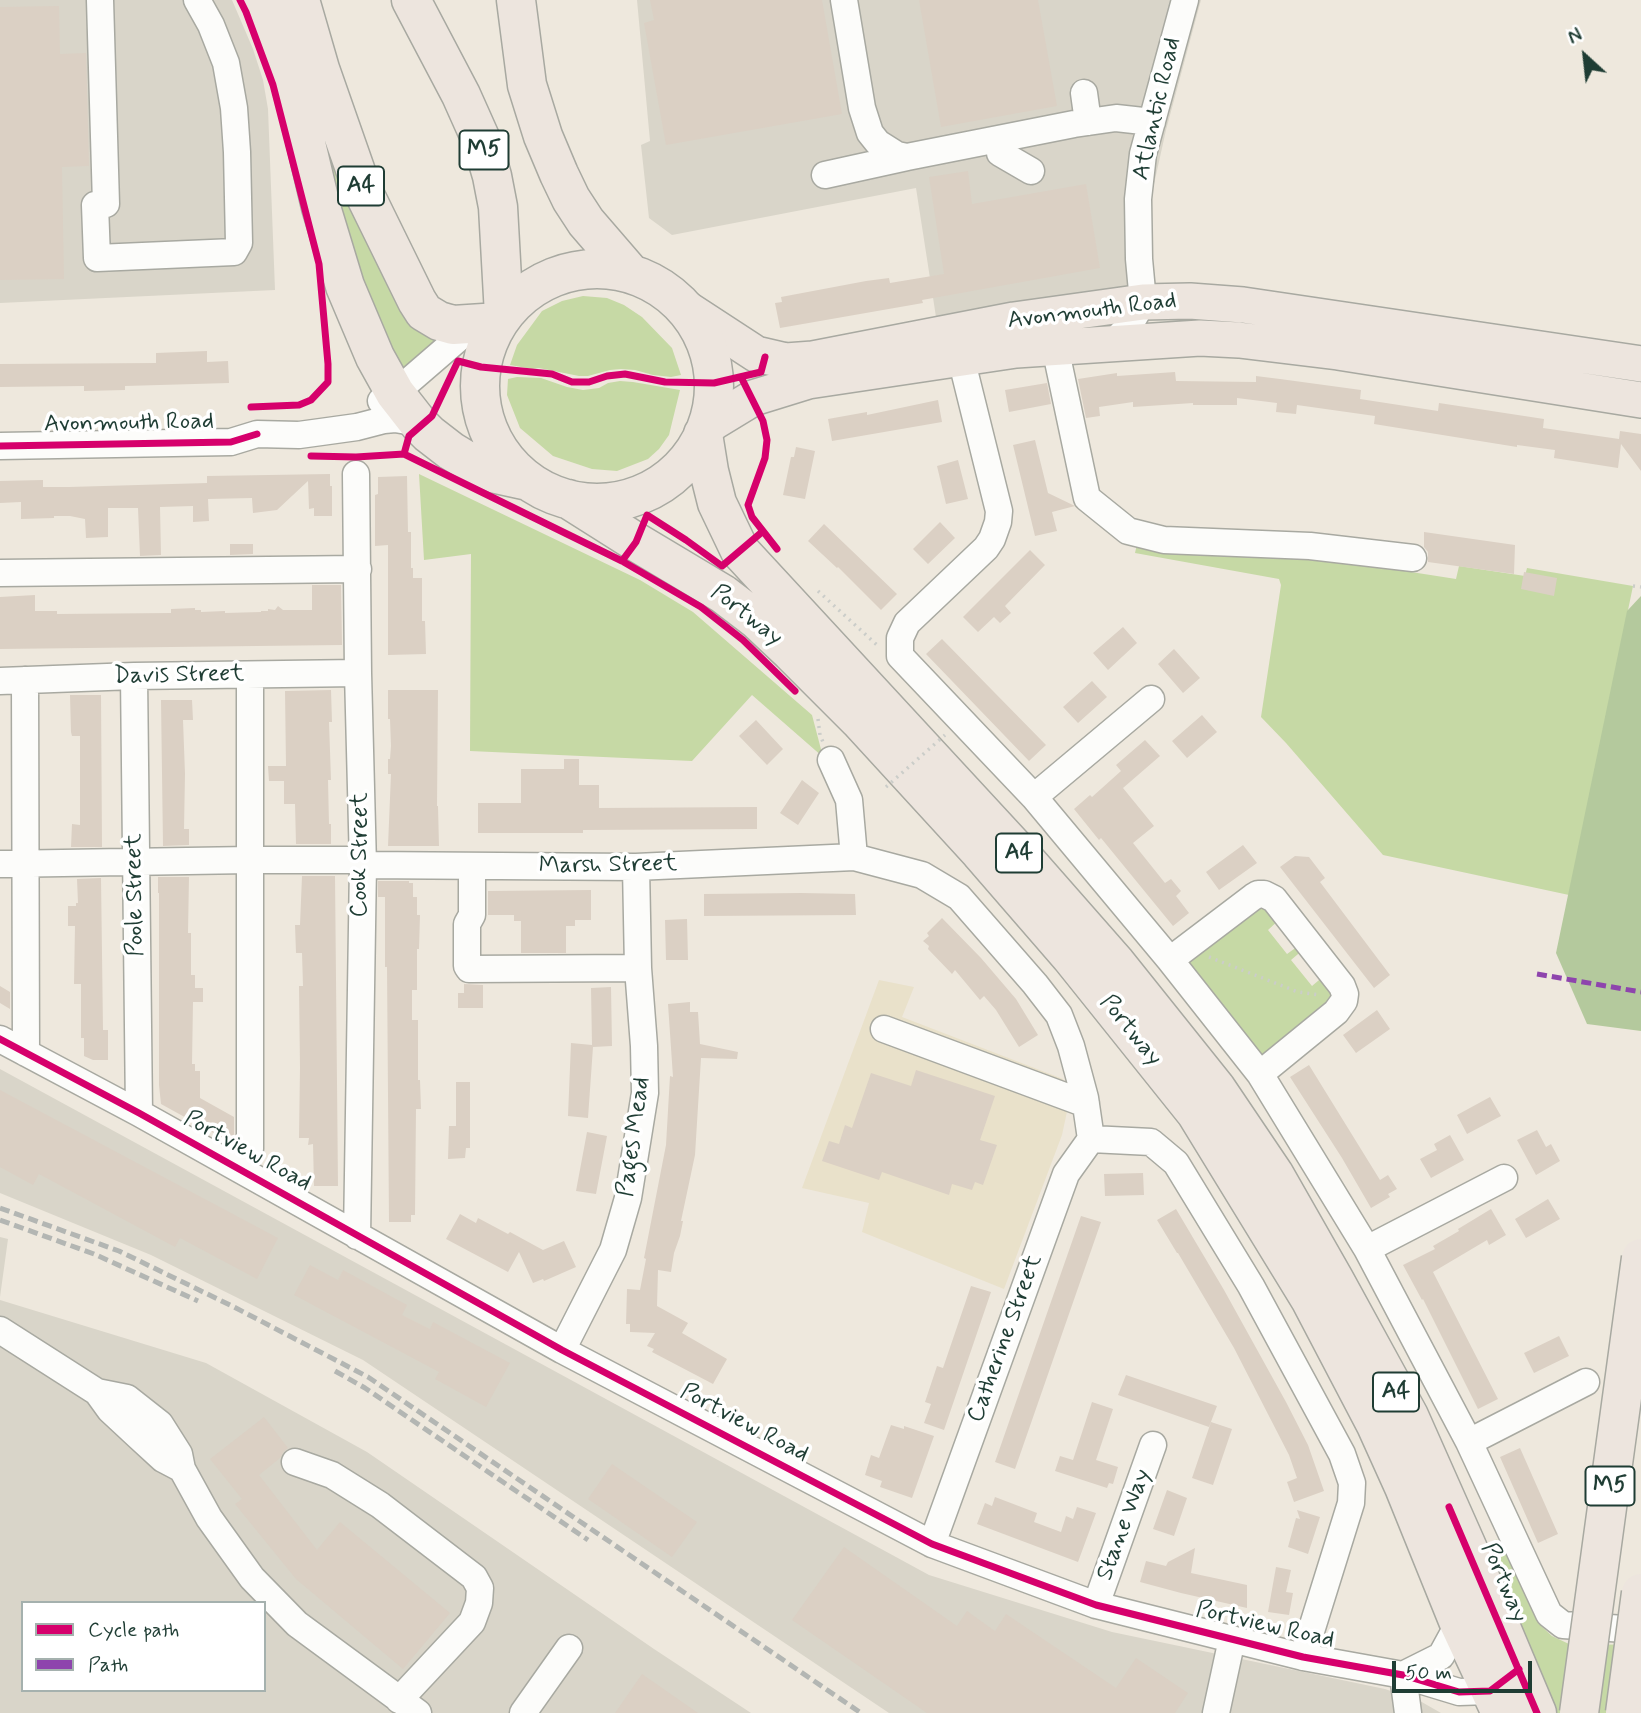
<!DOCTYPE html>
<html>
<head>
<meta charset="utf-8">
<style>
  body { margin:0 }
  #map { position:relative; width:1641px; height:1713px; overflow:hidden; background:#eee8dd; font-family:Mynerve,sans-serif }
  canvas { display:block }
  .legend { position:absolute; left:21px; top:1601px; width:245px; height:91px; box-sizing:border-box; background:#fff; border:2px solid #a5b1ae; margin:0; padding:9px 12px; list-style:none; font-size:21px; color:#1f3d34 }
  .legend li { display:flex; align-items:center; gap:14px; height:35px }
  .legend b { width:35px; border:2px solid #a5b1ae }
  .north { position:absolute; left:1550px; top:21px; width:70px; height:70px; -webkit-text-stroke:5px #fff; paint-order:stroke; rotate:333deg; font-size:19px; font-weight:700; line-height:28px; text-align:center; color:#1f3d34 }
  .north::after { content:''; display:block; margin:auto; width:24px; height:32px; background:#1f3d34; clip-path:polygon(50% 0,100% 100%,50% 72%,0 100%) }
  .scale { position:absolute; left:1392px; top:1661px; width:140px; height:32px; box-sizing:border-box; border:4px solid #1f3d34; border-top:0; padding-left:9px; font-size:21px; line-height:24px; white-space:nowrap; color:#1f3d34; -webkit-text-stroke:5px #fff; paint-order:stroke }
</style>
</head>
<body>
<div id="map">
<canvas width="1641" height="1713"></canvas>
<ul class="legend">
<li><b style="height:9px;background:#d6006c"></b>Cycle path</li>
<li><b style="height:9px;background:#8e44ad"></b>Path</li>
</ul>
<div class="north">N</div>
<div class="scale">50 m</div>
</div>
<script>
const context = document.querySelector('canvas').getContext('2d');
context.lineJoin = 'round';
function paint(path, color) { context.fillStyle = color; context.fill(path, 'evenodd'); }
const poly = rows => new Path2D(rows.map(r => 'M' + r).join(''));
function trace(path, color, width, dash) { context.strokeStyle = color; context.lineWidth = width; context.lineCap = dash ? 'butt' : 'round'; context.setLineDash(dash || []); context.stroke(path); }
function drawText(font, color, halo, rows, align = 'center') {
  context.font = font + ' Mynerve,sans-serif'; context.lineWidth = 7; context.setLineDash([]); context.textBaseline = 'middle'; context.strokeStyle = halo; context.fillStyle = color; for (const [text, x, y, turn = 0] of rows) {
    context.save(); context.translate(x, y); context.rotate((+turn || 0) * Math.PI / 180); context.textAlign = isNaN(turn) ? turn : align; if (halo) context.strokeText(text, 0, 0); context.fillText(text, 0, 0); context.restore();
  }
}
paint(poly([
  [879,980,914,987,902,1017,1063,1079,1068,1107,1062,1135,1004,1289,862,1232,869,1203,802,1188]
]), '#e9e1ca');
paint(poly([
  [0,0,232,0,253,49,263,80,268,109,275,290,0,303],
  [637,0,1201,0,1166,130,1150,202,1149,236,1156,286,936,317,916,188,672,235,649,218,641,145,650,141],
  [0,1069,929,1575,1112,1632,1385,1689,1420,1701,1441,1713,889,1713,363,1360,151,1255,0,1193],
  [0,1237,8,1239,0,1297],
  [0,1300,206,1363,367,1452,654,1649,751,1713,0,1713],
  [23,1603,264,1603,264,1690,23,1690]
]), '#d9d5c9');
paint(poly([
  [290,0,452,337,406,379,357,283],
  [583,296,607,298,624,305,642,317,672,348,681,375,671,377,653,375,635,370,621,369,610,370,588,376,579,376,539,368,532,369,510,365,517,345,542,311,562,301],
  [517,377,541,378,567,387,583,390,599,388,608,383,620,381,633,382,680,390,669,435,659,449,648,459,617,471,592,469,553,456,520,428,507,395,508,379],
  [419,474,640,580,693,612,812,715,823,757,752,695,692,761,470,751,471,554,424,560],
  [1139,535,1328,559,1456,579,1459,566,1525,576,1527,568,1633,586,1569,895,1383,855,1286,743,1261,717,1281,585,1279,579,1135,553],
  [1260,904,1281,918,1268,930,1287,954,1301,944,1304,949,1291,960,1312,986,1325,975,1339,994,1262,1062,1183,963],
  [1496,1539,1504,1546,1539,1624,1552,1636,1569,1644,1641,1645,1641,1713,1557,1713,1549,1700,1489,1551]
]), '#c6d9a5');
paint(poly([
  [1641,596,1641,1031,1587,1024,1556,953,1627,611]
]), '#b4c99d');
paint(poly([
  [650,0,822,0,842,114,666,145,644,23,654,20],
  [919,0,1038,0,1057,106,941,127],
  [59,6,60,54,86,53,89,166,62,167,64,279,0,280,0,7],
  [968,171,972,204,1086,184,1100,268,922,300,923,303,780,328,775,303,782,302,781,297,866,281,889,278,890,283,944,274,929,177],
  [207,351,207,362,228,361,229,383,125,386,125,390,84,391,84,386,0,387,0,364,156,363,156,353],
  [1175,372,1176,381,1256,382,1256,376,1280,379,1361,390,1360,399,1438,411,1439,403,1544,419,1543,428,1619,439,1620,431,1641,434,1641,471,1621,444,1618,468,1554,458,1555,450,1517,445,1517,447,1374,424,1375,416,1297,405,1296,414,1276,412,1277,403,1237,398,1237,405,1193,405,1193,403,1133,407,1133,402,1099,407,1100,416,1086,418,1078,379,1117,373,1117,376],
  [1047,383,1051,404,1009,412,1005,390],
  [938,400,942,422,832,441,828,419,867,412,867,415],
  [1035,440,1048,493,1075,506,1052,512,1057,531,1035,536,1013,445],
  [796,447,815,451,805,499,783,495,791,457,794,457],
  [958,460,968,499,946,504,937,466],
  [330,474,330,486,332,486,332,516,314,516,314,508,309,509,308,481,277,510,253,513,252,498,208,499,209,521,193,522,193,506,160,507,161,555,140,556,138,508,108,508,108,537,86,538,85,519,70,516,54,516,54,518,21,519,21,502,0,503,0,481,43,480,43,487,69,487,207,483,207,476],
  [407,476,408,532,411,532,411,568,413,568,413,578,422,578,422,621,425,621,426,654,388,655,388,545,375,546,375,495,378,494,378,477],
  [940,522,955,538,928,564,913,549],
  [824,524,897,594,881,610,838,567,837,568,808,541],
  [1424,532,1515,545,1514,574,1428,562,1428,552,1424,547],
  [230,544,253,544,253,554,230,555],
  [1030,550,1045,565,1005,606,1011,613,1000,623,994,617,978,632,963,617],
  [1524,572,1557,578,1554,596,1521,589],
  [312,585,341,585,342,645,0,649,0,597,35,595,35,611,57,611,57,614,171,613,171,609,195,608,195,610,201,610,201,612,225,611,225,613,261,612,261,611,268,611,268,609,275,610,278,606,283,610,312,610],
  [1123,627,1137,643,1108,670,1093,653],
  [942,639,1046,745,1029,761,926,654],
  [1174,649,1200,678,1183,693,1158,664],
  [1092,681,1107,697,1078,723,1063,707],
  [331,690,332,722,329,722,331,780,328,780,329,824,331,824,331,844,296,844,295,804,284,804,284,781,269,781,268,766,286,766,285,691],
  [388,690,438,690,437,806,438,806,439,846,388,846,391,774,388,774,388,759,390,759,391,746,390,719,388,719],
  [70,695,101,695,102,847,71,847,72,824,80,825,80,736,72,736,71,732],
  [161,700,192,700,193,720,183,720,185,774,184,829,189,829,189,845,163,846],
  [1202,715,1217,732,1187,758,1172,741],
  [756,720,783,749,767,765,739,736],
  [1145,740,1160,756,1123,788,1154,826,1133,843,1165,883,1171,879,1181,891,1176,896,1189,913,1173,926,1101,838,1099,840,1074,809,1090,795,1092,797,1121,771,1116,765],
  [564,759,579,759,579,785,599,785,599,808,757,807,757,829,583,830,583,833,478,833,478,803,521,803,521,769,564,769],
  [802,780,819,793,798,825,780,813],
  [1243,845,1257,863,1219,890,1206,872],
  [1295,856,1309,857,1325,878,1320,882,1390,975,1374,988,1280,867],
  [302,876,335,876,338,1186,314,1186,313,1144,308,1145,309,1138,299,1138,300,1068,299,986,303,986,302,953,296,953,295,925,300,925],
  [158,877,189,877,188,933,191,933,191,975,195,975,195,988,203,988,203,1002,193,1002,192,1064,195,1064,195,1071,200,1071,200,1098,234,1117,234,1134,230,1142,161,1104,159,1085,159,893,158,893],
  [101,878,103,1030,108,1030,108,1060,93,1060,84,1056,84,1038,81,1038,81,984,74,984,75,926,68,926,68,906,76,906,76,903,78,903,77,879],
  [378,881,409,881,409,883,413,883,413,897,417,897,417,915,420,915,419,949,417,949,417,990,412,990,412,1020,418,1020,418,1080,420,1080,421,1109,416,1109,415,1215,411,1215,411,1222,389,1222,387,967,385,967,385,897,378,897],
  [591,890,591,920,575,920,575,926,566,926,566,953,521,953,521,921,514,921,514,915,488,915,488,891],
  [801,893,855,894,856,915,704,916,704,894],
  [942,918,981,958,1016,999,1038,1035,1019,1047,996,1010,984,996,980,1000,955,970,952,974,928,949,929,946,923,941,929,936,927,933],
  [687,919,688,960,666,960,665,920],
  [464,984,483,985,483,1008,458,1008,458,993,464,993],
  [0,986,10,992,10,1009,0,1003],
  [611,987,612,1046,593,1047,588,1118,568,1116,571,1043,592,1045,591,988],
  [690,1002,690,1012,698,1012,700,1044,738,1052,737,1059,701,1058,695,1155,681,1221,683,1221,680,1236,674,1253,671,1272,658,1270,657,1306,688,1323,682,1333,727,1359,713,1384,652,1352,654,1349,647,1346,655,1333,630,1332,630,1324,626,1324,627,1289,640,1290,646,1259,644,1258,666,1145,670,1076,673,1077,668,1004],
  [1377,1010,1390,1029,1356,1053,1343,1035],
  [1309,1065,1380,1180,1388,1175,1397,1189,1388,1194,1390,1197,1371,1208,1342,1158,1290,1077],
  [916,1070,995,1096,980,1140,997,1145,983,1185,975,1182,972,1190,952,1184,949,1195,882,1172,879,1180,822,1161,829,1141,839,1144,845,1125,852,1128,871,1073,911,1086],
  [456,1082,470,1082,470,1148,466,1148,465,1158,448,1159,449,1126,456,1126],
  [0,1090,278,1238,257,1279,180,1238,175,1247,39,1174,33,1185,0,1167],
  [1490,1097,1501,1116,1467,1134,1457,1115],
  [1537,1130,1546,1147,1551,1144,1560,1161,1536,1175,1517,1140],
  [587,1132,607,1136,596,1194,576,1191],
  [1450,1135,1464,1160,1431,1178,1420,1159,1437,1150,1434,1144],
  [1143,1173,1144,1195,1105,1196,1104,1174],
  [1548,1199,1560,1219,1526,1238,1515,1219],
  [1176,1209,1224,1290,1286,1402,1308,1445,1324,1491,1294,1502,1287,1482,1297,1478,1289,1455,1234,1348,1178,1253,1177,1253,1157,1220],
  [1491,1209,1506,1235,1489,1245,1487,1240,1433,1272,1498,1399,1478,1409,1423,1299,1422,1300,1403,1265,1435,1249,1433,1246,1459,1231,1458,1229],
  [460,1214,476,1223,478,1218,508,1234,510,1232,543,1250,564,1241,576,1267,544,1281,543,1279,533,1283,519,1252,508,1272,446,1239],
  [1081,1216,1101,1222,1015,1469,995,1462],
  [310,1265,338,1280,343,1270,407,1305,402,1315,430,1329,433,1322,510,1363,486,1407,435,1379,439,1372,294,1295],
  [971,1286,991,1292,944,1430,924,1423,931,1404,925,1402,937,1366,943,1368],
  [1559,1336,1569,1356,1534,1373,1524,1353],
  [1126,1375,1217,1406,1209,1427,1118,1395],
  [1092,1402,1113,1409,1096,1460,1118,1467,1113,1484,1109,1483,1107,1488,1055,1471,1060,1456,1073,1460],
  [264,1417,288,1448,284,1451,280,1458,259,1475,317,1550,340,1522,450,1613,403,1669,296,1579,235,1504,242,1499,210,1459],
  [1211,1422,1232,1429,1213,1485,1192,1478],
  [891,1425,904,1429,904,1426,934,1436,912,1498,880,1487,882,1481,865,1475,871,1455,879,1458],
  [1520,1448,1558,1534,1538,1543,1500,1457],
  [612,1464,697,1522,672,1557,588,1499],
  [1167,1490,1187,1498,1174,1536,1153,1529],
  [995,1497,1037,1513,1034,1522,1061,1532,1066,1516,1073,1519,1077,1507,1096,1513,1078,1562,977,1524,985,1503,992,1506],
  [1297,1510,1320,1517,1308,1554,1288,1547,1296,1518,1300,1519],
  [844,1547,957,1626,967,1611,995,1631,1006,1614,1116,1688,1136,1658,1188,1693,1175,1713,927,1713,792,1620],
  [1195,1548,1191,1573,1247,1585,1247,1608,1181,1593,1140,1582,1146,1561,1166,1566,1168,1562],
  [1276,1567,1291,1570,1286,1592,1293,1593,1289,1615,1268,1612],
  [642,1674,698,1713,615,1713]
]), '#dbd0c4');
const minor = poly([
  [100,0,106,204,95,205,97,258,234,252,239,243,237,152,234,108,226,63,211,25,197,0],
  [844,0,862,108,870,133,878,143,897,155,907,157,1074,124,1116,118,1152,122],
  [1084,93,1088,122],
  [999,139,1000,153,1031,171],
  [825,175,907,157],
  [1112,344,1129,326,1143,302,1139,259,1138,199,1143,154,1185,0],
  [1055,347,1087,498,1128,531,1164,540,1310,546,1413,558],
  [961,358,999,511,998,522,992,539,986,548,907,623,900,638,900,656,1034,797,1170,960,1260,1074,1367,1249,1469,1442,1549,1614,1563,1625,1641,1630],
  [381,401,395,393,475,324],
  [0,446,231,442,257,434,299,435,321,432,357,427,384,420,395,419,407,421,420,425],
  [356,474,358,673,363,865,357,1236],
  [0,573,358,569],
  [134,676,139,1113],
  [25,680,26,1053],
  [0,681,134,676,358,673],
  [831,760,849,800,854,857,922,875,959,897,1035,984,1059,1015,1071,1046,1085,1098,1091,1139,1151,1142,1176,1163,1251,1286,1342,1454,1352,1483,1351,1503,1303,1657],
  [1034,797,1151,699],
  [0,864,250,860,363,860],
  [363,865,636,867,854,857],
  [472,867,472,915,467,924,467,966,469,969,638,968],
  [1170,960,1253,897,1258,894,1264,894,1274,899,1342,986,1345,994,1344,1001,1336,1012,1260,1074],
  [884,1029,1086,1104],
  [0,1039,139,1113,562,1350,932,1544,1096,1605,1303,1657,1403,1675,1459,1692,1490,1691,1501,1682],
  [239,1169,250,1149,250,675],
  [1367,1249,1504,1178],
  [0,1330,97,1392,127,1398,160,1424,179,1454,182,1469,209,1518,252,1578,297,1624,418,1713],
  [562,1350,613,1250,628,1198,645,1093,644,1046,638,968,636,867],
  [97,1392,110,1410,139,1437,163,1459,182,1469],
  [1469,1442,1586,1382],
  [295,1462,332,1475,380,1505,474,1577,480,1588,479,1603,472,1622,399,1700],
  [932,1544,1066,1174,1091,1139],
  [1096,1605,1153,1445],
  [1403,1675,1441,1656,1459,1623],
  [1403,1675,1408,1713],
  [523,1713,569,1648],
  [1216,1713,1232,1639]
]);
const major = poly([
  [684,307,756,354,786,361,813,359,1014,320,1143,302,1190,301,1243,305,1641,364],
  [707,426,753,398,808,381,1016,350,1200,338,1239,340,1338,352,1641,400]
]);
const highway = poly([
  [261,0,290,75,321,207,345,286,375,357,395,393,420,425,429,434,451,451,471,463,496,474,528,481],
  [300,0,320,69,362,189,417,301,424,312,439,321,453,325,499,322],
  [411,0,461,95,482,142,492,176,498,207,504,315],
  [516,0,527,85,543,136,559,174,571,199,586,222,630,273],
  '480 386a117 117 0 1 1 234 0a117 117 0 1 1-234 0Z',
  [703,434,709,471,717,503,740,551,1022,856,1116,963,1216,1088,1274,1174,1335,1281,1409,1416,1468,1549,1537,1713],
  [568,499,636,542,723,594,757,620,791,652,859,720,980,852,1071,957,1196,1113,1310,1299,1376,1425,1404,1487,1459,1623,1501,1713]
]);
trace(minor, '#a8a9a1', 29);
trace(major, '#a8a9a1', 38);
trace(highway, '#a8a9a1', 41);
trace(poly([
  [1633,586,1641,587],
  [818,591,877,645],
  [818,719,820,735,823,742],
  [1209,957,1298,992,1320,995]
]), '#cbcdc9', 3.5, [2, 5]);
trace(minor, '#fcfcfa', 26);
trace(major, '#ede5de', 35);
trace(highway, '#ede5de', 38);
trace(poly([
  [0,1208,119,1251,234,1307,368,1377,861,1713],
  [0,1220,94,1254,198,1301],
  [335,1371,365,1388,588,1540]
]), '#b3b6b3', 5, [10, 5]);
const highwayBridge = poly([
  [1579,1713,1641,1258],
  [1625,1713,1641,1593]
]);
trace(highwayBridge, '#a8a9a1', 41, []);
trace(poly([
  [886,787,945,735]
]), '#cbcdc9', 3.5, [2, 5]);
trace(highwayBridge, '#ede5de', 38);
trace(poly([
  [1537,974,1641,992]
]), '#8e44ad', 5, [10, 5]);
trace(poly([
  [240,0,246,12,273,85,319,264,328,364,328,382,311,400,299,405,251,407],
  [741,377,763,421,767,440,765,458,748,505,752,517,777,549],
  [0,446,231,442,257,434],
  [404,454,409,436,432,416,458,361,481,367,552,374,572,382,589,382,607,376,625,374,665,382,714,383,761,372,765,357],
  [311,456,356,457,404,454,622,561,701,607,743,640,795,691],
  [622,561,636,542,647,515,686,540,722,566,762,532],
  [0,1039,139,1113,562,1350,932,1544,1096,1605,1303,1657,1403,1675,1459,1692,1490,1691,1519,1669],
  [1449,1507,1537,1713]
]), '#d6006c', 7);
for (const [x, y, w] of [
  [484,150,49],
  [361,186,46],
  [1019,853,46],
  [1396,1392,46],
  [1610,1486,49]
]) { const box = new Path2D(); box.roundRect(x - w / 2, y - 19.5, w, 39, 5); context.fillStyle = '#fff'; context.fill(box); trace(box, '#1f3d34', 2); }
drawText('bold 23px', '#1f3d34', null, [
  ["M5",484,150],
  ["A4",361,186],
  ["A4",1019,853],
  ["A4",1396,1392],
  ["M5",1610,1486]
]);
drawText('24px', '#1f3d34', '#fff', [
  ["Atlantic Road",1158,109,-77],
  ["Avonmouth Road",1092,312,-7],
  ["Avonmouth Road",129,424,-1],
  ["Portway",746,616,38],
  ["Davis Street",179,676,-1],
  ["Cook Street",361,855,-90],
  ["Marsh Street",608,866,-1],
  ["Poole Street",136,895,-91],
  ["Portway",1130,1031,51],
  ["Pages Mead",635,1137,-82],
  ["Portview Road",247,1152,29],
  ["Catherine Street",1006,1339,-70],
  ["Portview Road",744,1424,28],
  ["Stane Way",1125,1525,-70],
  ["Portway",1503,1583,67],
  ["Portview Road",1265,1626,13]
]);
</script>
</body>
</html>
